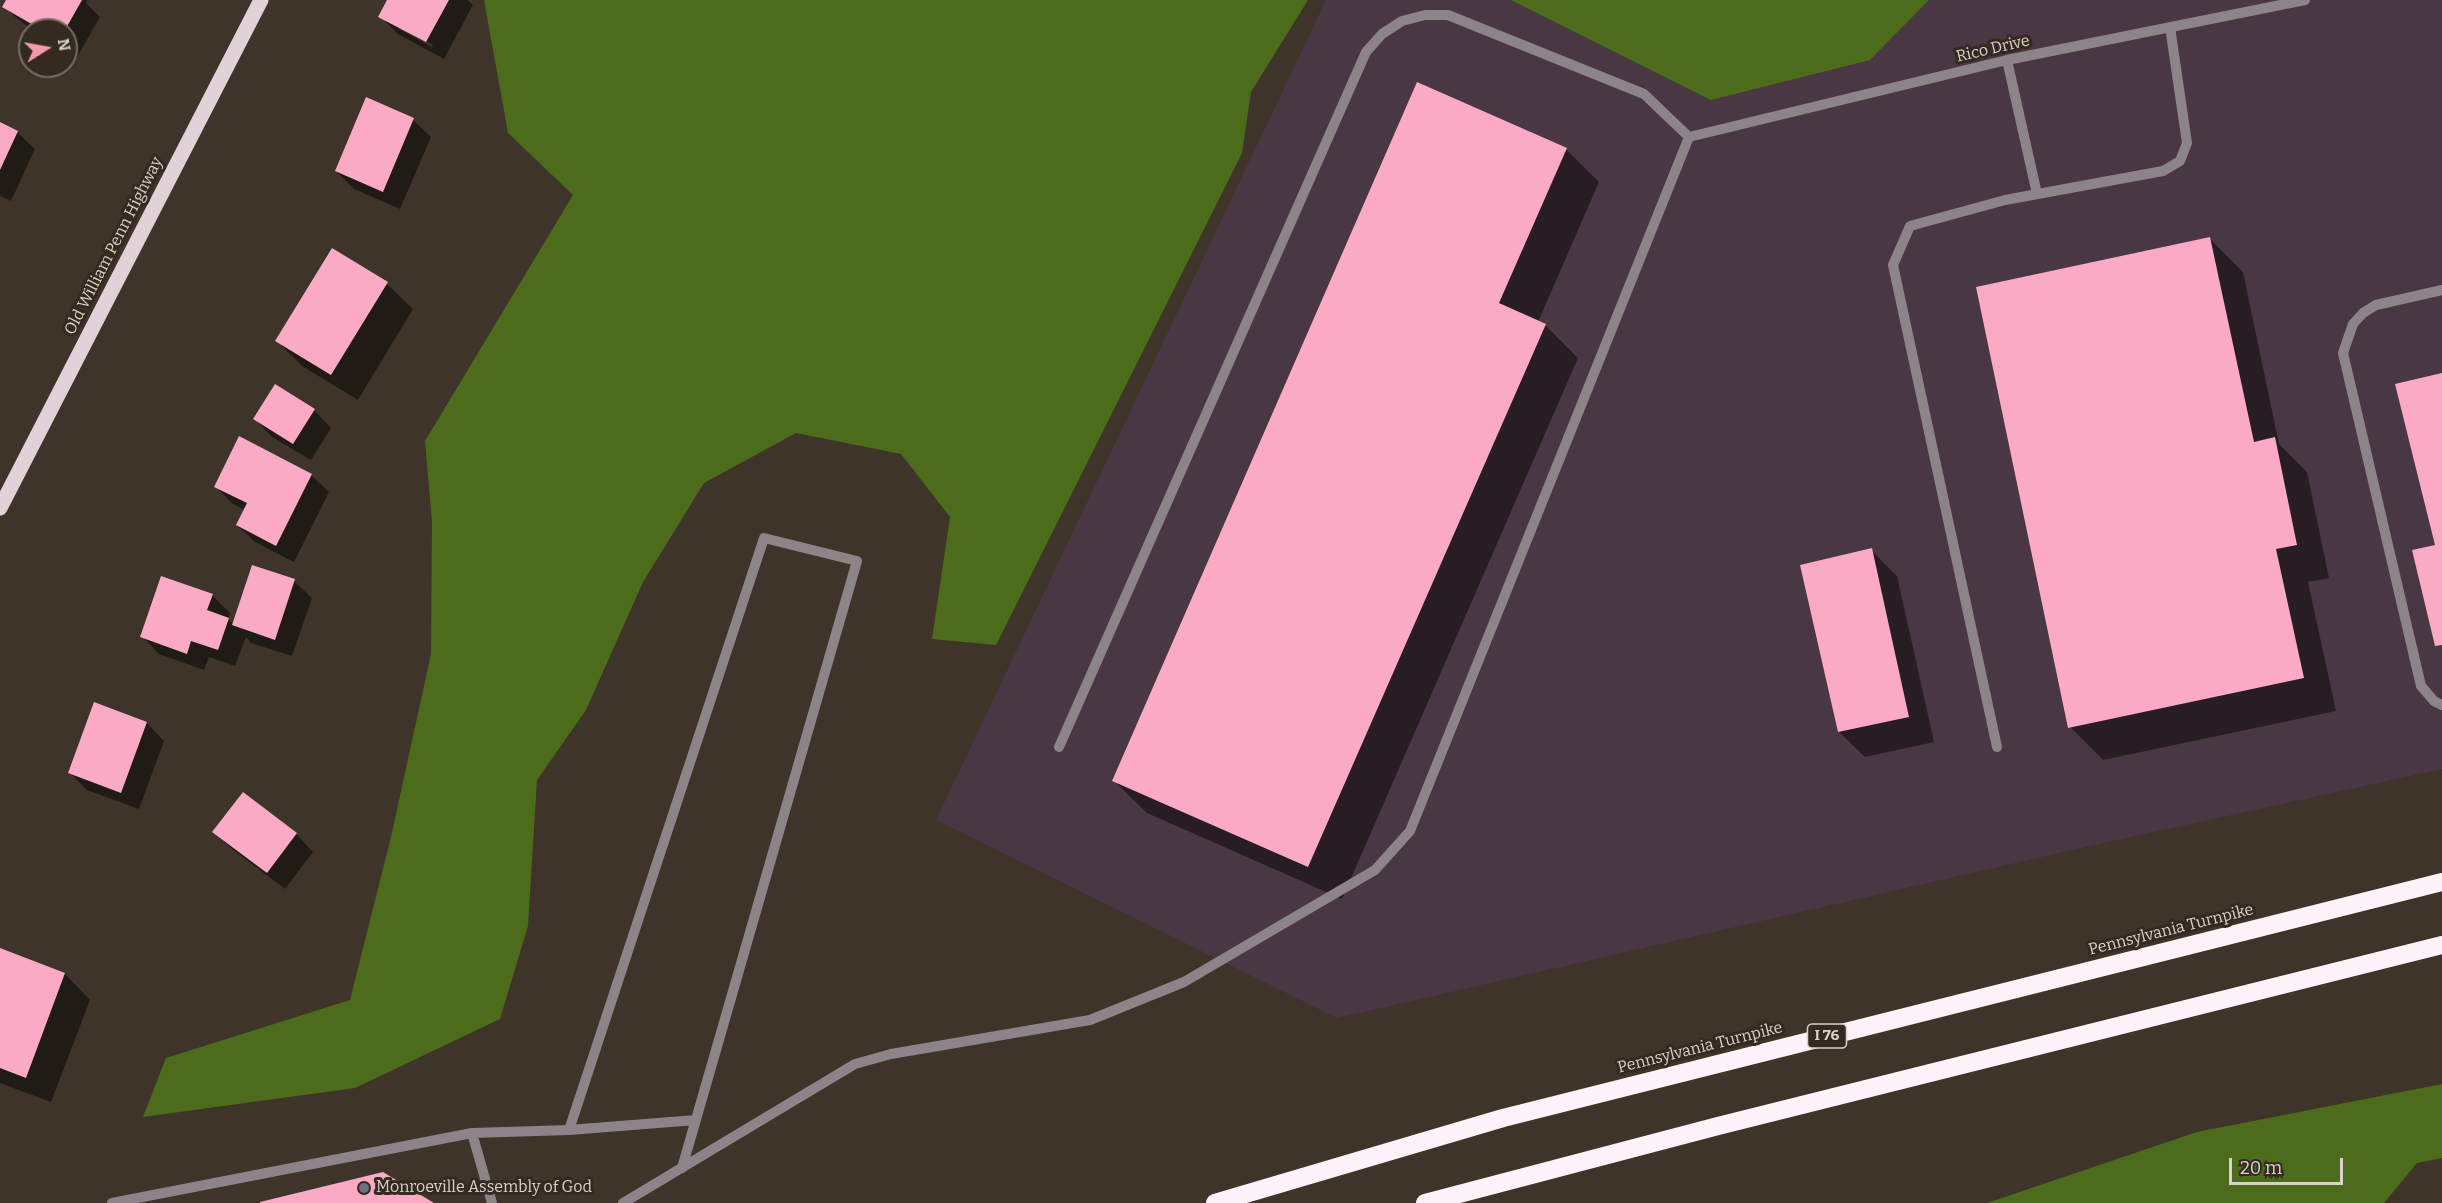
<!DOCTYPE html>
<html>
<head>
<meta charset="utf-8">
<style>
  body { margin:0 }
  #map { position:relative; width:2442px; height:1203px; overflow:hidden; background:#3f342a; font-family:Bitter,serif }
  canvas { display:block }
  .north { position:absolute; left:18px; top:18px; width:60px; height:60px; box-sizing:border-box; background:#342a20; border:2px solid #766d65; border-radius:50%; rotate:79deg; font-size:16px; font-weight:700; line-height:24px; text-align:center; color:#d9d2cc }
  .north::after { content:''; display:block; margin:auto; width:21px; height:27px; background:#f39aab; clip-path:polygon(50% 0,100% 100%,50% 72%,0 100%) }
  .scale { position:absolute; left:2229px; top:1158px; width:114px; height:27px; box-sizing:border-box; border:3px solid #d9d2cc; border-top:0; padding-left:8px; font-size:18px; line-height:21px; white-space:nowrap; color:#d9d2cc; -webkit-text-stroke:4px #342a20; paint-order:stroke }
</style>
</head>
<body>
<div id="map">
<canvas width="2442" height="1203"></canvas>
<div class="north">N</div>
<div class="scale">20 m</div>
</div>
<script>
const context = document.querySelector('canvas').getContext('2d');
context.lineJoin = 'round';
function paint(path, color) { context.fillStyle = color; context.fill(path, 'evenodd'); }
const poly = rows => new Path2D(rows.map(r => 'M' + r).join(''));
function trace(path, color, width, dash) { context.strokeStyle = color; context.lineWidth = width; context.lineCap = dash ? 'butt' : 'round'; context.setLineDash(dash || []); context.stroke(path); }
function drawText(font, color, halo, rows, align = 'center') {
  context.font = font + ' Bitter,serif'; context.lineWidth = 6; context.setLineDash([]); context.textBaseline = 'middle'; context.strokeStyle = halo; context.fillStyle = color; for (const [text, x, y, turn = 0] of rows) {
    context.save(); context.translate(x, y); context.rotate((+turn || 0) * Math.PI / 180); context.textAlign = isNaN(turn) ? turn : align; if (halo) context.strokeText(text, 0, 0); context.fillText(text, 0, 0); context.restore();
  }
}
paint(poly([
  [1326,0,2442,0,2442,769,2094,845,1337,1018,936,820]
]), '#493843');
paint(poly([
  [484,0,1308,0,1251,92,1242,153,996,645,932,639,950,517,901,454,796,433,704,483,643,582,586,710,537,780,528,926,500,1019,355,1088,143,1117,166,1058,350,1000,391,837,431,654,432,522,425,441,573,195,508,133],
  [1511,0,1929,0,1870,60,1711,100],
  [2442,1084,2442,1158,2417,1163,2384,1203,1987,1203,2197,1132]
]), '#4c6b1b');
paint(poly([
  [8,0,87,0,86,3,100,17,77,57,66,50,66,30,31,30,4,7],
  [389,0,468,0,473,5,444,59,398,34,380,16],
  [399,26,433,45,432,47,399,29],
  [367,99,413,120,431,137,400,209,354,189,336,171],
  [0,123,17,132,35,149,11,201,0,196],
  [1566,149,1599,182,1538,322,1545,325,1578,358,1342,899,1147,813,1114,781],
  [2210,239,2243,272,2279,444,2307,472,2329,578,2308,582,2336,711,2103,760,2070,727],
  [387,284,413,309,358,400,302,366,277,341],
  [314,410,331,428,311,460,272,437,255,419],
  [311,475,329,492,294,562,255,542,237,525,245,510,233,504,216,487],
  [1871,550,1897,576,1934,742,1865,757,1839,732],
  [253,567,294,581,312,598,292,656,251,643,246,637,235,666,209,657,204,670,159,654,142,636,212,595,230,613,228,619,234,625],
  [95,704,147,723,164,741,139,809,87,790,70,773],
  [214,832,296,834,313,852,285,889,232,849],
  [0,950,65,974,90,1000,51,1102,0,1083]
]), '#0007');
paint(poly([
  [6,0,82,0,65,30,42,30,2,7],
  [387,0,449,0,426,42,378,17],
  [1417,82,1567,148,1499,303,1546,324,1308,867,1112,781],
  [366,97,414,118,383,192,335,171],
  [0,122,18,131,0,170],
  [2210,237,2254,442,2275,437,2297,545,2276,549,2304,678,2068,728,1976,287],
  [332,248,388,282,331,375,275,341],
  [2442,373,2442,645,2435,646,2412,550,2435,545,2395,384],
  [275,384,315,409,293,444,253,419],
  [239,436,312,474,276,546,236,525,247,503,214,487],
  [1872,548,1909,717,1838,732,1800,565],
  [252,565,295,579,275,640,232,625],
  [161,576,213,594,207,610,229,618,218,650,191,641,187,654,140,637],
  [94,702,147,722,121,793,68,773],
  [243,792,297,833,267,873,212,832],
  [0,948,65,973,26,1078,0,1068],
  [383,1172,434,1203,260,1203,260,1202]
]), '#faaac4');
trace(poly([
  [2007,60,2037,194],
  [1689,137,2007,60,2305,0],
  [2442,290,2376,305,2363,313,2353,324,2343,353,2421,686,2434,701,2442,705],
  [1059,747,1366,52,1382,34,1402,21,1425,15,1448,15,1644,94,1689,137],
  [1997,747,1893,265,1910,226,2005,200,2163,171,2180,161,2187,143,2170,27],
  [569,1130,696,1120],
  [472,1133,492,1203],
  [112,1203,472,1133,569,1130,764,538,857,561,682,1168],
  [623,1203,855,1064,891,1054,1090,1020,1184,982,1375,870,1410,831,1689,137]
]), '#8c8488', 10);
trace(poly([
  [0,508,261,0]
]), '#e1d2d9', 15);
trace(poly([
  [1215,1203,1503,1118,2442,882],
  [1425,1203,1718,1126,2442,945]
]), '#fef3f8', 18);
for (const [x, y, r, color] of [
  [364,1188,6,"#6b7280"]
]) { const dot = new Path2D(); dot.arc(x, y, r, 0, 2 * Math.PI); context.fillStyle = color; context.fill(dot); trace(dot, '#342a20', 2); }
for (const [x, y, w] of [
  [1827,1036,39]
]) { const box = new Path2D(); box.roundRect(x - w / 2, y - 12, w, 24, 4.5); context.fillStyle = '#342a20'; context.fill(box); trace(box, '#d9d2cc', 1.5); }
drawText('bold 15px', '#d9d2cc', null, [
  ["I 76",1827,1036]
]);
drawText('16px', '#d9d2cc', '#342a20', [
  ["Rico Drive",1993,49,-13],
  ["Old William Penn Highway",114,246,-63],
  ["Pennsylvania Turnpike",2171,930,-14],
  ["Pennsylvania Turnpike",1700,1048,-14]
]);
drawText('16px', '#d9d2cc', '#342a20', [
  ["Monroeville Assembly of God",376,1188]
], 'left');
</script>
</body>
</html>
